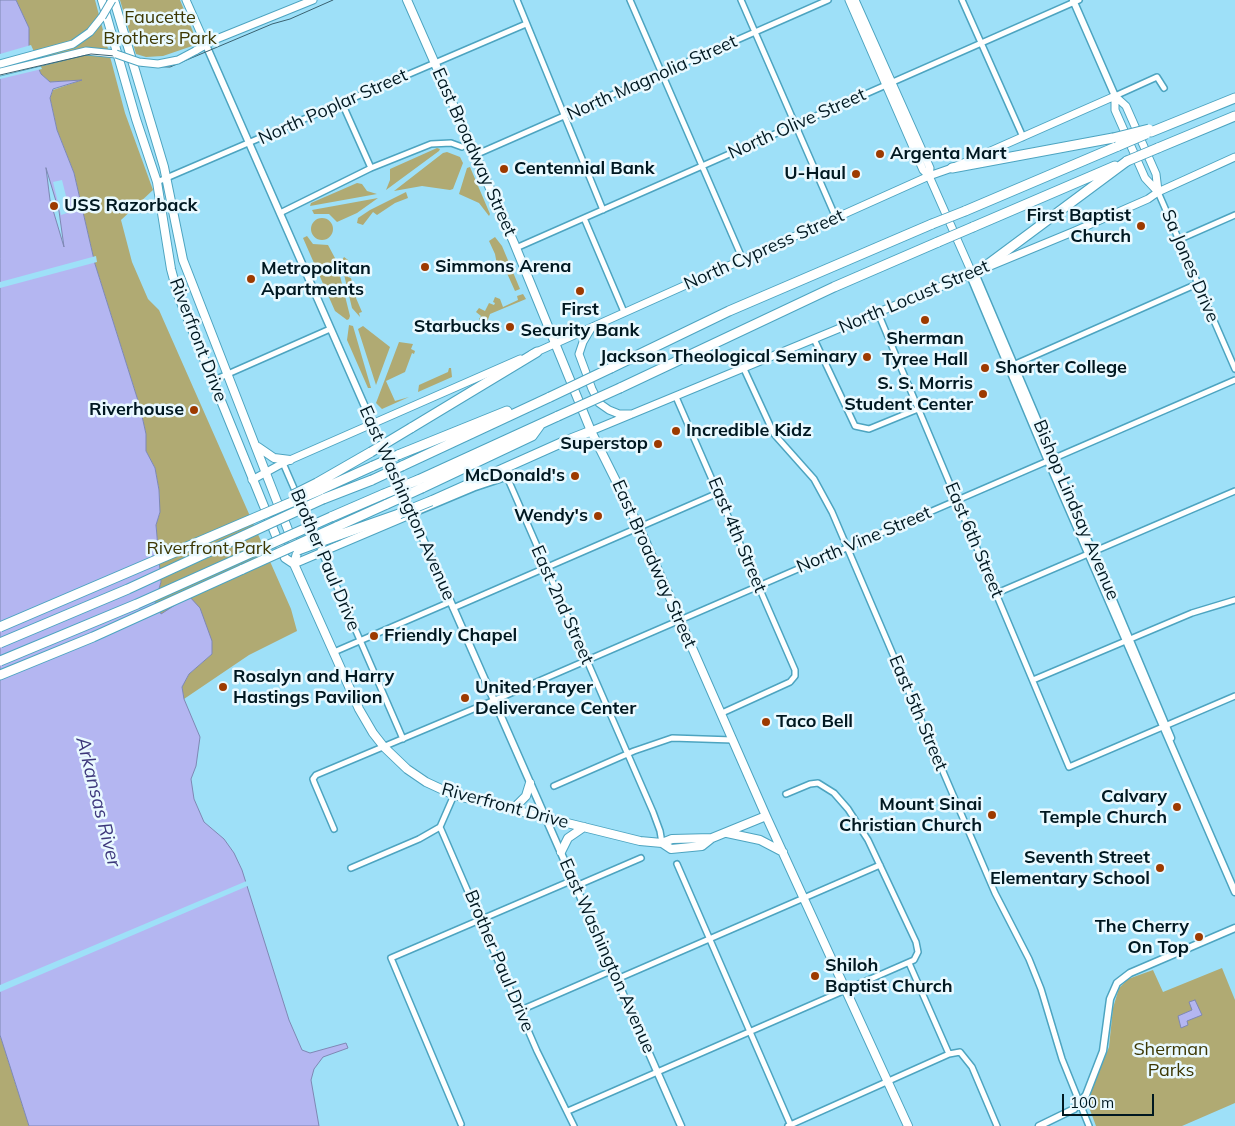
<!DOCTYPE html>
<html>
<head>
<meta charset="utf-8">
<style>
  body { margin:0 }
  #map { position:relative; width:1235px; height:1126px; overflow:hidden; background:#9ee0f8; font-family:Mulish,sans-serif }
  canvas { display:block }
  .scale { position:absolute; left:1062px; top:1094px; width:92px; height:22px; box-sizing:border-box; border:2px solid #001821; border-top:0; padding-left:6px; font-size:15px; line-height:18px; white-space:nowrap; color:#001821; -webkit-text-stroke:4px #e9f9ff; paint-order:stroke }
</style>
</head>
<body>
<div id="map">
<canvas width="1235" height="1126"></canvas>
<div class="scale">100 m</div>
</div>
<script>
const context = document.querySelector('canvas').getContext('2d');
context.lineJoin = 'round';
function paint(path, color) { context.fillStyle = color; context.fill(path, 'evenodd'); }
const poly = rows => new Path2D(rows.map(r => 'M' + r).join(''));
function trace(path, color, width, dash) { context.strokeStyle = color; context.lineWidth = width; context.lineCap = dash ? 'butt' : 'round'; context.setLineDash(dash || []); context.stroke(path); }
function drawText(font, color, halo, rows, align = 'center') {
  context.font = font + ' Mulish,sans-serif'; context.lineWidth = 5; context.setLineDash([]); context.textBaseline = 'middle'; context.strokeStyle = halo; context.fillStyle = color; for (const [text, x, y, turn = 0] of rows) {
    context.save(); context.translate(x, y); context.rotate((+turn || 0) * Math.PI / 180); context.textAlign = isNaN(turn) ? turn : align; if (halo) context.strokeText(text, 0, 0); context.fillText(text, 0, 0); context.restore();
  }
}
paint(poly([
  [16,0,95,0,125,113,153,190,121,220,132,262,148,299,159,310,291,609,297,631,249,655,184,699,182,687,189,674,212,654,158,611,155,602,161,582,156,525,160,512,159,490,155,468,146,451,146,434,140,407,95,264,74,173,57,130,50,98,53,90,79,81,50,82,41,74,29,47,29,28],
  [120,0,180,0,198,44,163,56,146,57,136,54],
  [437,148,440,149,439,151,386,190,390,180,390,169],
  [447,152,460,157,463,163,453,189,450,190,422,186,394,191,443,153],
  [470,167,490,214,489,216,479,203,459,194,467,168],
  [357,183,362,184,367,191,377,194,310,206,311,203],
  [406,192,408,198,395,203,377,215,373,212,363,225,357,223,358,218,370,210],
  [378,198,357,213,337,222,329,214,314,214,312,210],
  '311 229a11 11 0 1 1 22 0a11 11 0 1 1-22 0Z',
  [307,236,313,244,328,245,336,260,350,316,349,319,347,320,335,311,303,238],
  [495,237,502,246,520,289,515,291,506,271,498,270,495,254,489,241],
  [344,257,348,260,348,277,351,278,356,298,362,312,359,313,360,317,352,308,341,262],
  [523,294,526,299,490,314,486,325,479,319,481,316,476,312,479,308,485,311,489,303,494,305,495,303,493,302,495,297,500,299,503,307,518,300,517,296],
  [349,325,353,326,371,388,368,388,347,340],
  [363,326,390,347,376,385,358,329],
  [399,342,413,344,411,349,415,351,414,354,412,353,405,372,386,381,395,401,409,397,382,409,376,403],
  [449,368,451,368,452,377,418,392,419,385,448,372],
  [1222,968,1235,1000,1235,1103,1182,1126,1096,1126,1087,1102,1109,1047,1113,1008,1119,988,1128,979,1153,970,1163,992],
  [0,1035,28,1123,29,1126,0,1126]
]), '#b0aa73');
const water = poly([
  [0,0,16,0,29,28,29,47,41,74,50,82,82,80,53,89,50,98,57,130,74,173,95,264,140,407,146,434,146,451,155,468,159,490,160,512,156,525,161,582,155,602,161,614,189,596,200,608,212,641,212,654,189,674,182,687,184,699,200,737,196,766,191,779,194,799,204,822,224,839,234,853,242,870,289,1020,302,1050,310,1053,346,1043,348,1048,323,1057,314,1069,311,1080,319,1126,29,1126,0,1035,0,0],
  [46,168,59,211,64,247,50,200,46,168],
  [1195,1000,1202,1015,1187,1021,1188,1025,1181,1028,1178,1016,1192,1010,1189,1002,1195,1000]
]);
paint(water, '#b4b6f1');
trace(water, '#7e87b3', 1);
paint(poly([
  [31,45,42,69,0,79,0,54],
  [62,180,70,212,61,215,53,182],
  [96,256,97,262,0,288,0,282],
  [249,880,250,885,0,992,0,985]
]), '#9ee0f8');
const minor = poly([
  [517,0,603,210],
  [630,0,743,260],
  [741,0,836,218],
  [962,0,1023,137],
  [1115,96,1157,77,1164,88],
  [342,103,371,168],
  [475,155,828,0],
  [157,182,526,24],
  [1158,192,1235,369],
  [280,213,371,168,431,144,451,143,462,147],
  [584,218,624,312],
  [1178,240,1235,215],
  [516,248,1079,0],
  [878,313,1069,767,1235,696],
  [814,339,855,426,869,429,918,409],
  [1011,366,1197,284],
  [744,369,774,434,814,479,832,512,995,893,1029,959,1041,989,1062,1059,1089,1126],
  [212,381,330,329],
  [676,397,795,670,795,676,790,682,722,713],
  [283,463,403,739],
  [412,514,474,488,507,477,653,812,660,831,662,843],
  [997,593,1235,491],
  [453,608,718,493],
  [334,652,450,602],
  [1033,680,1192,613,1235,600],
  [554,786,634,751,672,738,733,740],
  [454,795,440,827,537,1051,574,1126],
  [334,829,314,782,313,779,316,775,502,697,1235,380],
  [677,864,791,1126],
  [351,868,419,839,440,827],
  [576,886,641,858],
  [909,963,949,1054],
  [617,979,880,865],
  [521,1010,613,970],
  [568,1111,914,960,918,952,916,942,868,840,848,809,834,793,818,783,810,784,786,794],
  [461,1124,391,958,573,880],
  [788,1126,949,1054,960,1052,972,1067,997,1126]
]);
const tertiary = poly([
  [1073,0,1115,96],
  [206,45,681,1126],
  [972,273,972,280,1048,461,1235,892],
  [972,273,977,278,1034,412,1171,738],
  [1039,1126,1074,1109,1086,1095,1103,1051,1110,999,1117,983,1130,973,1235,928]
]);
const secondary = poly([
  [186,0,206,45],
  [849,0,923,170,929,176,972,273],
  [855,0,930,168,929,176],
  [195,51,214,40,313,0],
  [0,64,73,44,90,32,102,17],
  [0,72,86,51,116,54],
  [1115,96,1115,110,1145,178,1158,192],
  [1115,96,1126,106,1156,174,1158,191],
  [592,327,583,342,579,354,592,389,599,403,609,410,619,414,632,414],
  [532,354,929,176,952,168,1115,96],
  [591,431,1075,231,1148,199,1158,192,1235,157],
  [252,480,283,463,520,359],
  [294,564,412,514]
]);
const primary = poly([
  [102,0,136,119,157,182,171,269,178,295,285,558,294,564,359,709,373,733,384,747,407,769,426,782,454,795,640,841,662,843,672,839,712,838],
  [114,0,164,167,183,260,297,553,294,564],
  [407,0,514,243,591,431,639,527,766,816,908,1126],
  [258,447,274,458,290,460],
  [512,810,526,796,530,783],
  [727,833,760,840,783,852],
  [662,843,671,849,702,846,712,838,766,816],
  [561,852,568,838,584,827]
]);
const motorway = poly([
  [1151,132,1235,98],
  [1158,148,1235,116],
  [952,168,1113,138],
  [965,211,1118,146],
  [973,227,1115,166],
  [983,268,1127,161],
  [611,368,729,311,932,224],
  [620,388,834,287,938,242],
  [411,428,537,352],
  [398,455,507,411],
  [402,466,550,397],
  [418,480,558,416],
  [317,483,371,452],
  [422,488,532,436,540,425],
  [320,490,373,466],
  [323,499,372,480],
  [431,501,563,442,591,431],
  [331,517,384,494],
  [336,527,387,504],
  [339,535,399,514],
  [0,675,93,637,243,569]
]);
trace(minor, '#4da4c0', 8);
trace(tertiary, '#4da4c0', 9);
trace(secondary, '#4da4c0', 9);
trace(primary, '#4da4c0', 10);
trace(motorway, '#4da4c0', 11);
trace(minor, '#fff', 5);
trace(tertiary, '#fff', 6);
trace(secondary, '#fff', 7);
trace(primary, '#fff', 8);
trace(motorway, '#fff', 9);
trace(poly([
  [0,75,91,54,115,56,142,66,170,67,272,24,290,19,333,0]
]), '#3a6170', 1);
const secondaryBridge = poly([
  [102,17,112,0],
  [116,54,139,62,158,64,178,60,195,51]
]);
const motorwayBridge = poly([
  [1113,138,1149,129],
  [1118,146,1146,134],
  [1127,161,1158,148],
  [932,224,965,211],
  [938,242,973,227],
  [550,397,611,368],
  [558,416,620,388],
  [371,452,411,428],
  [373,466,398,455],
  [372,480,402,466],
  [384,494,418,480],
  [293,495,317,483],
  [387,504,422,488],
  [399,514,431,501],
  [298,550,339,535],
  [243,569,336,527],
  [0,627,320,490],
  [0,643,128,589,323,499],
  [0,661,137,604,331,517]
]);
trace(secondaryBridge, '#4da4c0', 9, []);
trace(motorwayBridge, '#4da4c0', 11, []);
trace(secondaryBridge, '#fff', 7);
trace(motorwayBridge, '#fff', 9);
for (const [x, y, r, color] of [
  [880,154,5,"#9d3a00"],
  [504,169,5,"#9d3a00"],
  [856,174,5,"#9d3a00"],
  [54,206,5,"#9d3a00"],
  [1141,226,5,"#9d3a00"],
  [425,267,5,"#9d3a00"],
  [251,279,5,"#9d3a00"],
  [580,291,5,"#9d3a00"],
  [925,320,5,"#9d3a00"],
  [510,327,5,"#9d3a00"],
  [867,357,5,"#9d3a00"],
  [985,368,5,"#9d3a00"],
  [983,394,5,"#9d3a00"],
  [194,410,5,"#9d3a00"],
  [676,431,5,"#9d3a00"],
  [658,444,5,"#9d3a00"],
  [575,476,5,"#9d3a00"],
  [598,516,5,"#9d3a00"],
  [374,636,5,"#9d3a00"],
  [223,687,5,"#9d3a00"],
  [465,698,5,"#9d3a00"],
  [766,722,5,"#9d3a00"],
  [1177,807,5,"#9d3a00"],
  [992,815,5,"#9d3a00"],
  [1160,868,5,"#9d3a00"],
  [1199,937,5,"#9d3a00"],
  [815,976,5,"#9d3a00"]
]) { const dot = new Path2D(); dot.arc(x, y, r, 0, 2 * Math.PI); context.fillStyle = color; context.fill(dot); trace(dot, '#e9f9ff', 2); }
drawText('18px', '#3c3703', '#e9f9ff', [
  ["Faucette",160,18],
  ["Brothers Park",160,39],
  ["Riverfront Park",209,549],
  ["Sherman",1171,1050],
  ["Parks",1171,1071]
]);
drawText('18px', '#001821', '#e9f9ff', [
  ["North Magnolia Street",652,78,-24],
  ["North Poplar Street",333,107,-24],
  ["North Olive Street",797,124,-24],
  ["East Broadway Street",474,152,66],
  ["North Cypress Street",764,250,-24],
  ["Sa Jones Drive",1190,266,67],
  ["North Locust Street",914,297,-23],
  ["Riverfront Drive",198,340,69],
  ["East Washington Avenue",407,503,66],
  ["Bishop Lindsay Avenue",1076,510,67],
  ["East 4th Street",737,535,67],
  ["North Vine Street",864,540,-23],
  ["East 6th Street",974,540,67],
  ["Brother Paul Drive",325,560,67],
  ["East Broadway Street",654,564,66],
  ["East 2nd Street",562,605,66],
  ["East 5th Street",918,713,67],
  ["Riverfront Drive",505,806,15],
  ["East Washington Avenue",607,956,66],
  ["Brother Paul Drive",499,961,67]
]);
drawText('bold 18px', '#001821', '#e9f9ff', [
  ["Argenta Mart",890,154,"left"],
  ["Centennial Bank",514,169,"left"],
  ["U-Haul",846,174],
  ["USS Razorback",64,206,"left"],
  ["First Baptist",1131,216],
  ["Church",1131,237],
  ["Simmons Arena",435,267,"left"],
  ["Metropolitan",261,269,"left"],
  ["Apartments",261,290,"left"],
  ["First",580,310,"center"],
  ["Security Bank",580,331,"center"],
  ["Starbucks",500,327],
  ["Sherman",925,339,"center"],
  ["Tyree Hall",925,360,"center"],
  ["Jackson Theological Seminary",857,357],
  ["Shorter College",995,368,"left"],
  ["S. S. Morris",973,384],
  ["Student Center",973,405],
  ["Riverhouse",184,410],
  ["Incredible Kidz",686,431,"left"],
  ["Superstop",648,444],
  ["McDonald's",565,476],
  ["Wendy's",588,516],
  ["Friendly Chapel",384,636,"left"],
  ["Rosalyn and Harry",233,677,"left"],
  ["Hastings Pavilion",233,698,"left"],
  ["United Prayer",475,688,"left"],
  ["Deliverance Center",475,709,"left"],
  ["Taco Bell",776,722,"left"],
  ["Calvary",1167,797],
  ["Temple Church",1167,818],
  ["Mount Sinai",982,805],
  ["Christian Church",982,826],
  ["Seventh Street",1150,858],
  ["Elementary School",1150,879],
  ["The Cherry",1189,927],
  ["On Top",1189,948],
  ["Shiloh",825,966,"left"],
  ["Baptist Church",825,987,"left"]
], 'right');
drawText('italic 19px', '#3c377b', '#e9f9ff', [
  ["Arkansas River",98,802,76]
]);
</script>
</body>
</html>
